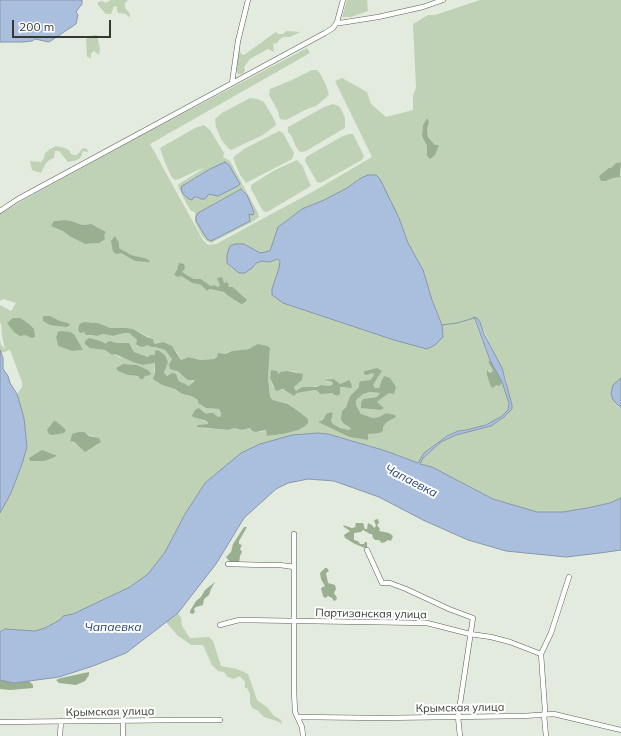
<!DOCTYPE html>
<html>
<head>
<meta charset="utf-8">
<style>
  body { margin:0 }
  #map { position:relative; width:621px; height:736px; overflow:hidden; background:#e2ebde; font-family:Mulish,sans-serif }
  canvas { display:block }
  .scale { position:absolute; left:12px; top:20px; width:99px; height:18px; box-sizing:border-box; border:2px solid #343833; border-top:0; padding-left:5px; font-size:12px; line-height:14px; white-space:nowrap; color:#343833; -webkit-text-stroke:3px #fff; paint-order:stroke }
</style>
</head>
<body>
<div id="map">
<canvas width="621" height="736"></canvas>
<div class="scale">200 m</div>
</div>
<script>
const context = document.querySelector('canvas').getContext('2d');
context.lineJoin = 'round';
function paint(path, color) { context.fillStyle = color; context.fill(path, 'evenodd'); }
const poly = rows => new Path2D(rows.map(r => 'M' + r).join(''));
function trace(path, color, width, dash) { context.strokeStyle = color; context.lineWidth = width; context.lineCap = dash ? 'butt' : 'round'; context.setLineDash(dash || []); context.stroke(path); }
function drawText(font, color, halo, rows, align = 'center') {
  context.font = font + ' Mulish,sans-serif'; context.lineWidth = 4; context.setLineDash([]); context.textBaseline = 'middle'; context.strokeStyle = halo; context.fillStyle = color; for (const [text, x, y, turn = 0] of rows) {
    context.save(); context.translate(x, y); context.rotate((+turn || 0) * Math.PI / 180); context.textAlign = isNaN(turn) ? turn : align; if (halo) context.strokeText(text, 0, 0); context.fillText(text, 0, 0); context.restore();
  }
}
paint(poly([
  [111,0,128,0,125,3,125,8,130,14,130,18,126,14,118,13,117,10,117,7,114,6,111,14,106,14,98,5,98,2,102,1,106,3],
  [347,0,367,0,368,11,351,17,342,17],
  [480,0,621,0,621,162,616,163,611,168,610,179,617,178,621,176,621,378,613,385,618,407,621,408,621,498,610,503,587,508,563,512,537,512,493,499,432,467,420,464,423,458,441,442,456,435,491,426,508,413,511,401,509,396,506,379,480,322,474,320,490,360,488,362,493,372,491,373,488,370,496,385,500,385,502,382,509,403,509,407,507,412,493,422,479,427,458,431,447,436,429,449,418,463,386,451,328,434,318,433,292,435,205,483,185,514,165,552,148,574,130,587,73,614,63,616,60,620,45,628,35,631,5,629,0,632,0,513,11,493,22,464,27,447,24,418,17,394,22,387,22,382,10,350,1,353,0,350,0,340,1,345,5,349,2,336,1,322,0,325,0,305,11,311,16,303,3,299,0,301,0,214,25,199,144,134,307,48,310,53,150,144,203,240,208,245,216,244,314,191,372,157,335,81,342,78,367,92,371,104,386,117,413,110,413,95,416,88,413,24,428,15,435,15],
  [426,120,429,122,427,129,428,137,435,145,439,145,427,156,427,146,422,136,423,125],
  [361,178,399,218,408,243,423,270,432,300,442,324,443,337,435,345,394,340,283,303,272,295,272,289,279,268,280,261,277,259,270,262,262,261,256,263,239,273,227,263,244,244,260,253,270,251,278,227,302,209,324,200,347,188],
  [65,220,71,221,83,225,91,224,99,243,85,244,69,236,54,221],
  [178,270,194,279,201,279,211,286,214,285,218,287,220,285,228,287,233,287,244,297,241,304,227,295,224,292,210,289,207,291,201,285,192,283,181,276,174,275],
  [85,322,93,322,110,328,127,328,133,329,153,339,154,343,155,344,163,342,177,352,181,360,189,357,200,360,214,359,225,354,228,352,249,349,253,347,270,348,268,377,270,397,273,400,288,404,298,411,283,434,268,436,266,430,261,432,252,431,250,428,242,430,235,428,228,430,202,428,199,425,208,425,207,421,201,420,199,408,206,414,218,417,221,416,221,413,219,409,206,408,198,403,198,400,191,396,182,394,175,389,162,385,157,381,154,375,155,363,143,365,126,358,119,357,115,354,112,355,105,350,87,346,97,340,101,341,106,345,113,343,124,344,131,346,134,352,148,357,156,355,158,350,165,355,168,362,164,373,166,376,170,375,178,377,179,381,189,386,193,381,195,380,180,374,174,369,172,359,165,350,155,347,151,347,147,345,136,344,137,340,129,333,124,333,113,336,103,334,97,336,86,335,85,332],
  [61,331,74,334,83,350,72,351,58,346,56,337],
  [123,364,137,365,142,368,143,379,140,379,138,376,128,375,116,368],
  [372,369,379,376,373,385,375,388,379,388,381,382,389,393,376,403,380,410,362,408,363,399,377,397,381,393,370,392,363,394,356,400,356,405,361,414,373,418,379,417,386,413,395,417,387,422,383,427,383,431,368,434,368,440,349,437,322,424,319,422,323,420,326,414,331,412,333,413,331,421,333,424,340,428,349,430,351,428,348,426,342,411,346,407,350,396,359,387,361,381,370,380,373,378,374,374,372,373,364,371],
  [287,371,297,372,302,380,294,387,296,391,321,385,329,386,333,383,325,381,334,379,340,384,349,380,345,388,340,387,332,393,325,393,315,390,297,393,294,396,286,390,278,390,273,386,270,378,270,374,278,374],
  [72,434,86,434,95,437,98,444,85,451,70,440],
  [286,31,300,32,290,37,283,37,279,40,277,43,273,44,274,52,268,49,250,59,244,67,245,70,243,74,238,74,236,68,239,47,241,54,244,55,273,34,276,32,278,34,283,34],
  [94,35,97,35,100,49,99,55,94,51,91,54,91,58,87,57,86,39],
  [312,70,317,70,321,75,326,85,329,95,316,106,307,109,286,120,280,119,278,111,269,95,270,89,292,80],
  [250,98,257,99,264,102,274,119,276,125,263,135,231,150,228,148,221,139,216,127,215,119,222,113],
  [333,104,339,106,342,111,345,118,345,128,306,151,302,152,299,151,295,145,292,137,288,132,288,127,324,107],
  [204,125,210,130,221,148,224,153,223,157,230,161,258,213,259,217,252,222,211,243,207,241,202,236,195,222,195,212,191,211,186,203,178,186,179,184,204,168,200,169,179,179,175,180,171,176,164,160,160,148,195,128],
  [210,169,240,184,218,195,209,194,206,196,194,197,187,182,204,173],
  [241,189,244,191,247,195,254,212,249,213,207,239,196,221,213,204],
  [279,131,283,133,294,153,292,159,246,183,240,175,233,158,236,155,244,149],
  [349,134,353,134,364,156,362,160,324,181,320,183,317,182,305,161,306,157,341,137],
  [56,146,65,148,70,151,70,153,73,155,77,155,82,149,85,148,88,150,87,152,83,151,81,157,77,160,68,162,59,151,55,151,54,158,48,161,45,165,41,173,32,170,30,161,41,162,44,158,45,153,50,149],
  [297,160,302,165,311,186,269,211,266,212,263,211,251,189,251,185,275,170],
  [178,613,181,618,182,626,190,638,209,637,213,641,221,666,237,669,248,674,257,700,268,708,273,715,281,720,282,724,277,721,264,717,257,710,252,708,250,702,250,694,247,688,245,688,245,682,240,676,234,679,228,677,224,672,218,671,212,665,203,645,191,645,177,635,166,622]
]), '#bfd2b6');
paint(poly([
  [427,118,429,122,427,129,428,137,435,145,439,145,435,155,430,159,427,156,427,146,422,136,423,125],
  [621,162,620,177,610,179,606,181,601,181,599,176,609,168,611,168,616,163],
  [65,220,71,221,83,225,91,224,106,232,104,235,105,239,99,243,85,244,69,236,67,234,63,231,51,226,54,221],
  [115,236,119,243,119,248,131,255,147,259,150,261,149,262,135,261,121,253,117,254,113,252,111,241],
  [179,263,184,264,185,268,182,272,187,275,194,279,201,279,211,286,214,285,218,287,220,285,217,278,222,277,224,283,227,282,229,285,228,287,233,287,247,300,244,303,241,304,227,295,224,292,210,289,207,291,201,285,192,283,181,276,178,277,174,275,177,270],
  [43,316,50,316,60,321,68,323,70,325,67,327,50,325,43,321],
  [13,318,20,318,29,324,34,329,35,337,32,338,25,335,20,336,14,332,7,323],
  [85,322,98,323,110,328,127,328,133,329,147,337,153,339,154,343,155,344,163,342,172,346,181,360,189,357,200,360,214,359,217,357,218,353,225,354,232,351,249,349,258,344,267,346,270,348,268,377,270,397,273,400,288,404,298,411,308,419,308,423,305,426,298,430,283,434,267,436,266,430,256,432,252,431,250,428,242,430,235,428,228,430,197,427,198,425,208,424,207,421,193,417,192,415,196,409,199,408,206,414,209,413,213,413,218,417,221,416,221,413,219,409,206,408,198,403,198,400,191,396,182,394,175,389,162,385,153,379,155,372,155,363,143,365,133,362,115,354,112,355,105,350,90,348,85,344,85,341,89,338,101,341,106,344,107,342,110,341,116,343,129,343,134,352,148,357,150,355,155,355,155,351,158,350,165,355,168,362,164,373,167,376,172,373,176,374,179,381,189,386,195,380,188,380,177,371,170,369,169,365,172,359,165,350,155,347,151,347,147,345,143,347,139,346,136,344,137,340,129,333,124,333,113,336,103,334,97,336,90,335,86,335,84,332,80,333,78,330,79,325,81,323],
  [61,331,70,332,74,334,83,350,72,351,58,346,56,337,58,332],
  [490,360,502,382,500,386,496,385,493,388,491,387,487,375,487,370,490,373,493,371,488,362],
  [123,364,137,365,148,370,151,374,150,375,145,376,143,379,140,379,138,376,128,375,118,371,116,368],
  [377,368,382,371,373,385,375,388,379,388,381,382,384,376,390,378,396,387,394,394,389,393,377,402,384,408,380,410,361,408,361,403,363,399,377,397,380,393,370,392,363,394,356,400,356,405,361,414,373,418,379,417,386,413,395,415,396,417,387,422,383,427,383,431,379,433,368,434,368,440,349,437,318,422,323,420,326,414,331,412,333,413,331,421,333,424,340,428,349,430,351,428,343,423,341,419,342,411,346,407,350,396,359,387,359,383,361,381,370,380,373,377,374,374,372,373,367,375,364,374,364,371],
  [271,370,277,371,278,374,281,372,287,371,303,374,302,380,294,387,296,391,302,387,316,387,321,385,329,386,333,384,332,382,324,380,334,379,340,384,349,380,351,383,352,388,340,387,340,394,337,396,332,393,320,394,318,391,315,390,297,393,294,396,283,389,276,391,270,378],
  [54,421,57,422,66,430,64,433,53,435,49,434,47,430],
  [79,432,84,432,89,436,99,438,101,442,85,452,74,442,70,441,72,434],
  [42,450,52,454,56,455,55,457,44,461,30,461,29,458],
  [378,519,379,523,377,525,380,529,379,531,389,533,393,536,391,541,388,540,385,542,382,543,379,540,375,540,373,538,372,534,370,534,363,530,361,532,354,533,354,540,358,541,360,544,364,544,365,542,367,542,367,547,365,548,355,544,345,538,344,535,350,531,344,527,343,525,352,528,356,527,355,525,356,523,363,523,365,529,367,529,368,523,372,525,374,528,376,526,374,520],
  [244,527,247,527,239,541,239,544,242,545,240,549,242,552,240,556,239,563,230,562,226,557,231,552,233,544],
  [325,568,327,568,329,571,326,573,328,583,335,585,336,589,334,593,337,598,336,600,334,601,332,598,328,596,325,598,323,596,321,588,325,586,321,579,320,573],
  [215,582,211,589,209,595,204,599,203,605,196,607,194,609,195,612,193,614,190,613,190,611,196,601,201,597,205,590],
  [89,672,89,675,85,681,76,685,59,683,56,680,61,678],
  [0,680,14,683,29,681,33,685,33,688,10,690,0,689]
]), '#99af90');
const water = poly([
  [0,0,82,0,82,4,76,12,78,15,76,24,49,42,35,39,32,41,23,42,0,42,0,0],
  [225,162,229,165,240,184,238,186,218,196,209,194,205,199,201,199,197,197,194,197,192,200,189,199,183,194,181,189,182,186,210,169,225,162],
  [368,175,376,175,380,179,399,218,408,243,423,270,432,300,442,325,443,337,435,345,427,349,394,340,283,303,272,295,272,289,279,268,280,261,277,259,270,262,262,261,256,263,252,268,245,273,239,273,227,263,227,255,230,246,235,244,244,244,260,253,270,251,278,227,285,222,302,209,324,200,347,188,361,178,368,175],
  [241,189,247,195,254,212,253,215,249,214,250,221,211,241,207,239,196,221,196,217,198,213,241,189],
  [474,317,477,318,480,322,484,334,502,368,512,405,512,409,504,417,491,426,456,435,441,442,423,458,420,464,432,467,493,499,537,512,563,512,587,508,610,503,621,498,621,550,600,553,566,557,506,551,468,540,423,520,379,497,334,481,308,479,288,483,276,489,244,518,216,564,178,613,126,653,93,666,59,677,14,683,0,680,0,632,5,629,35,631,45,628,60,620,63,616,73,614,130,587,148,574,165,552,185,514,205,483,241,453,260,444,292,435,318,433,328,434,386,451,418,463,424,453,447,436,458,431,466,430,486,425,502,416,508,410,509,403,502,382,490,360,474,317],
  [0,350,3,358,3,369,8,376,10,383,17,394,24,418,27,447,22,464,11,493,0,513,0,350],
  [621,378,621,408,613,400,611,394,613,385,621,378]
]);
paint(water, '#aabfde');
trace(water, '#8796ab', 1);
trace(poly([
  [442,325,457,323,474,318]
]), '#8796ab', 1);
const minor = poly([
  [337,22,340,23,378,17,423,7,443,0],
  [232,83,238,41,248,0],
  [0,211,18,199,325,33,333,28,337,22,343,0],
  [294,534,294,691,295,712,302,727,303,736],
  [367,550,382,583,390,583,406,589,449,609,473,618,458,717,460,736],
  [228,564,264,565,280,565,294,567],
  [220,625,239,620,427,623,470,634,491,637,510,642,541,654],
  [298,717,380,718,523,716,554,714,621,730],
  [123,720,123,736],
  [0,722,181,720,220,720],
  [60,736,61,721],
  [546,736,544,715,545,710,541,654,551,633,569,577]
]);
trace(minor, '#596155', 5.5);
trace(minor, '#fff', 4.5);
drawText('11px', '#343833', '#fff', [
  ["Партизанская улица",371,614,1],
  ["Крымская улица",460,708,-1],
  ["Крымская улица",110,712,-1]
]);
drawText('italic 12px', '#28456f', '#fff', [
  ["Чапаевка",411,481,27],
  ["Чапаевка",113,627]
]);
</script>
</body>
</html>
